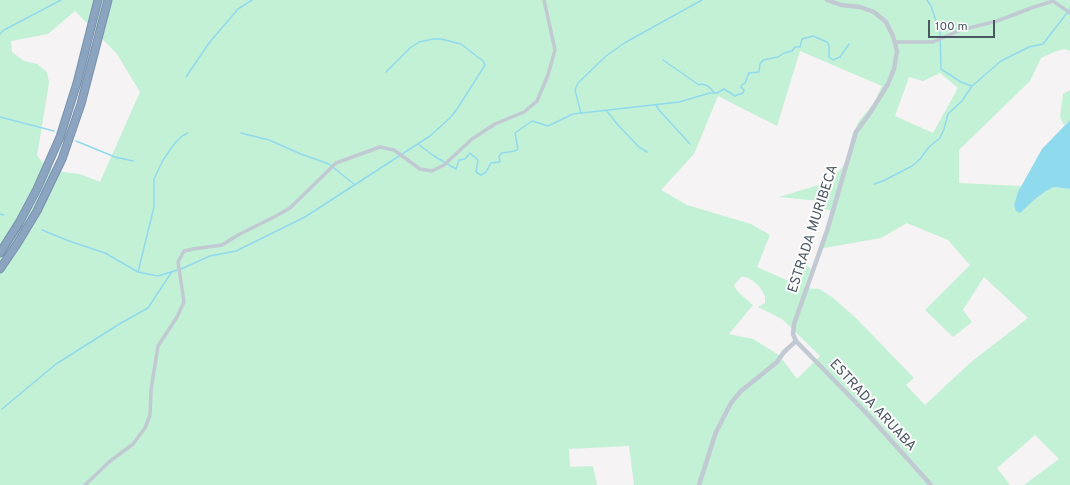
<!DOCTYPE html>
<html>
<head>
<meta charset="utf-8">
<style>
  body { margin:0 }
  #map { position:relative; width:1070px; height:485px; overflow:hidden; background:#f5f3f3; font-family:Overpass,sans-serif }
  canvas { display:block }
  .scale { position:absolute; left:928px; top:20px; width:67px; height:18px; box-sizing:border-box; border:2px solid #4a5661; border-top:0; padding-left:5px; font-size:12px; line-height:14px; white-space:nowrap; color:#4a5661; -webkit-text-stroke:3px #fff; paint-order:stroke }
</style>
</head>
<body>
<div id="map">
<canvas width="1070" height="485"></canvas>
<div class="scale">100 m</div>
</div>
<script>
const context = document.querySelector('canvas').getContext('2d');
context.lineJoin = 'round';
function paint(path, color) { context.fillStyle = color; context.fill(path, 'evenodd'); }
const poly = rows => new Path2D(rows.map(r => 'M' + r).join(''));
function trace(path, color, width, dash) { context.strokeStyle = color; context.lineWidth = width; context.lineCap = dash ? 'butt' : 'round'; context.setLineDash(dash || []); context.stroke(path); }
function drawText(font, color, halo, rows, align = 'center') {
  context.font = font + ' Overpass,sans-serif'; context.lineWidth = 4; context.setLineDash([]); context.textBaseline = 'middle'; context.strokeStyle = halo; context.fillStyle = color; for (const [text, x, y, turn = 0] of rows) {
    context.save(); context.translate(x, y); context.rotate((+turn || 0) * Math.PI / 180); context.textAlign = isNaN(turn) ? turn : align; if (halo) context.strokeText(text, 0, 0); context.fillText(text, 0, 0); context.restore();
  }
}
paint(poly([
  [0,0,1070,0,1070,51,1064,49,1054,52,1041,58,1030,81,959,150,959,183,1021,186,1014,205,1035,199,1046,191,1054,187,1070,189,1070,485,1024,485,1059,459,1035,435,997,468,1010,485,634,485,629,446,569,449,570,467,593,466,597,485,0,485],
  [75,11,117,54,140,92,100,182,80,174,63,172,48,168,37,156,49,83,47,72,37,64,24,61,12,52,11,41,48,34],
  [800,51,882,86,874,103,859,121,852,136,847,159,842,168,833,177,822,184,779,197,819,201,817,207,832,211,818,249,881,238,907,223,948,240,970,265,925,310,953,337,972,322,963,310,984,277,1028,318,971,362,925,405,906,385,914,378,856,318,832,297,819,289,804,288,811,269,803,262,797,261,789,281,757,267,770,235,751,224,687,205,661,190,694,154,718,96,777,126],
  [940,73,958,88,933,133,895,116,909,77,923,81],
  [741,277,746,277,753,281,759,286,765,296,765,303,758,307,782,319,820,356,797,379,779,355,753,339,729,334,753,305,738,292,734,286,735,284],
  [1070,90,1070,120,1064,125,1060,117,1063,94]
]), '#c3f1d5');
paint(poly([
  [1070,120,1070,189,1054,187,1046,191,1035,199,1020,213,1016,211,1014,205,1018,192,1042,149]
]), '#90daee');
trace(poly([
  [927,0,931,6,940,33,941,69,961,82,972,86],
  [0,34,4,30,61,0],
  [663,60,699,85,702,84,708,86,715,93],
  [186,77,209,43,238,9,252,0],
  [656,105,659,110,690,144],
  [606,110,618,125,639,147,647,152],
  [581,113,575,90,578,83,606,56,626,42,702,0],
  [0,117,54,131],
  [241,133,269,140,301,154,329,164,355,185],
  [76,141,115,157,133,161],
  [418,144,434,156,456,169,459,160,465,159,470,153,478,160,476,172,481,175,486,172,491,163,500,162,499,156,502,153,515,151,518,149,515,133,532,121,548,126,573,114,679,102,710,93,717,93,724,89,735,96,737,95,743,93,744,90,741,87,742,85,745,83,749,73,759,72,760,64,763,60,778,57,784,53,792,51,795,47,800,47,802,39,813,36,827,42,829,45,829,57,833,60,840,57,849,44],
  [874,184,883,181,912,166,920,159,929,147,940,138,944,129,948,114,962,101,972,86,1001,61,1029,47,1043,44,1070,9],
  [0,214,4,215],
  [42,230,69,241,105,253,138,272,158,276,181,269,210,256,236,251,305,217,430,136,450,118,457,109,485,65,483,61,461,44,441,39,433,39,419,42,410,48,386,72],
  [138,272,154,207,154,179,163,160,175,143,182,136,188,133],
  [2,409,56,364,121,323,148,308,171,273]
]), '#90daee', 1.5);
const motorway = poly([
  [0,253,19,223,37,189,60,137,77,83,98,0],
  [0,269,17,244,37,211,62,159,81,104,108,0]
]);
trace(motorway, '#7690ad', 9);
trace(poly([
  [895,42,933,42,961,30,997,21,1034,7,1053,1,1070,13],
  [85,485,109,462,133,444,145,428,150,415,151,390,158,346,177,317,184,302,178,262,184,251,193,249,222,245,238,235,276,216,290,208,336,163,380,147,394,150,420,169,432,171,444,165,472,139,495,124,524,112,537,101,548,75,555,50,544,0]
]), '#c1cad2', 3.5);
trace(poly([
  [827,0,841,5,860,7,874,12,886,22,893,36,897,51,894,69,888,84,870,113,856,132,827,231,794,324,793,334,796,341,870,417,931,485],
  [699,485,716,432,731,403,741,391,777,362,784,352,796,341]
]), '#c1cad2', 4.5);
trace(motorway, '#8ba5c1', 7);
drawText('14px', '#4a5661', '#fff', [
  ["ESTRADA MURIBECA",814,229,-72],
  ["ESTRADA ARUABA",872,406,47]
]);
</script>
</body>
</html>
